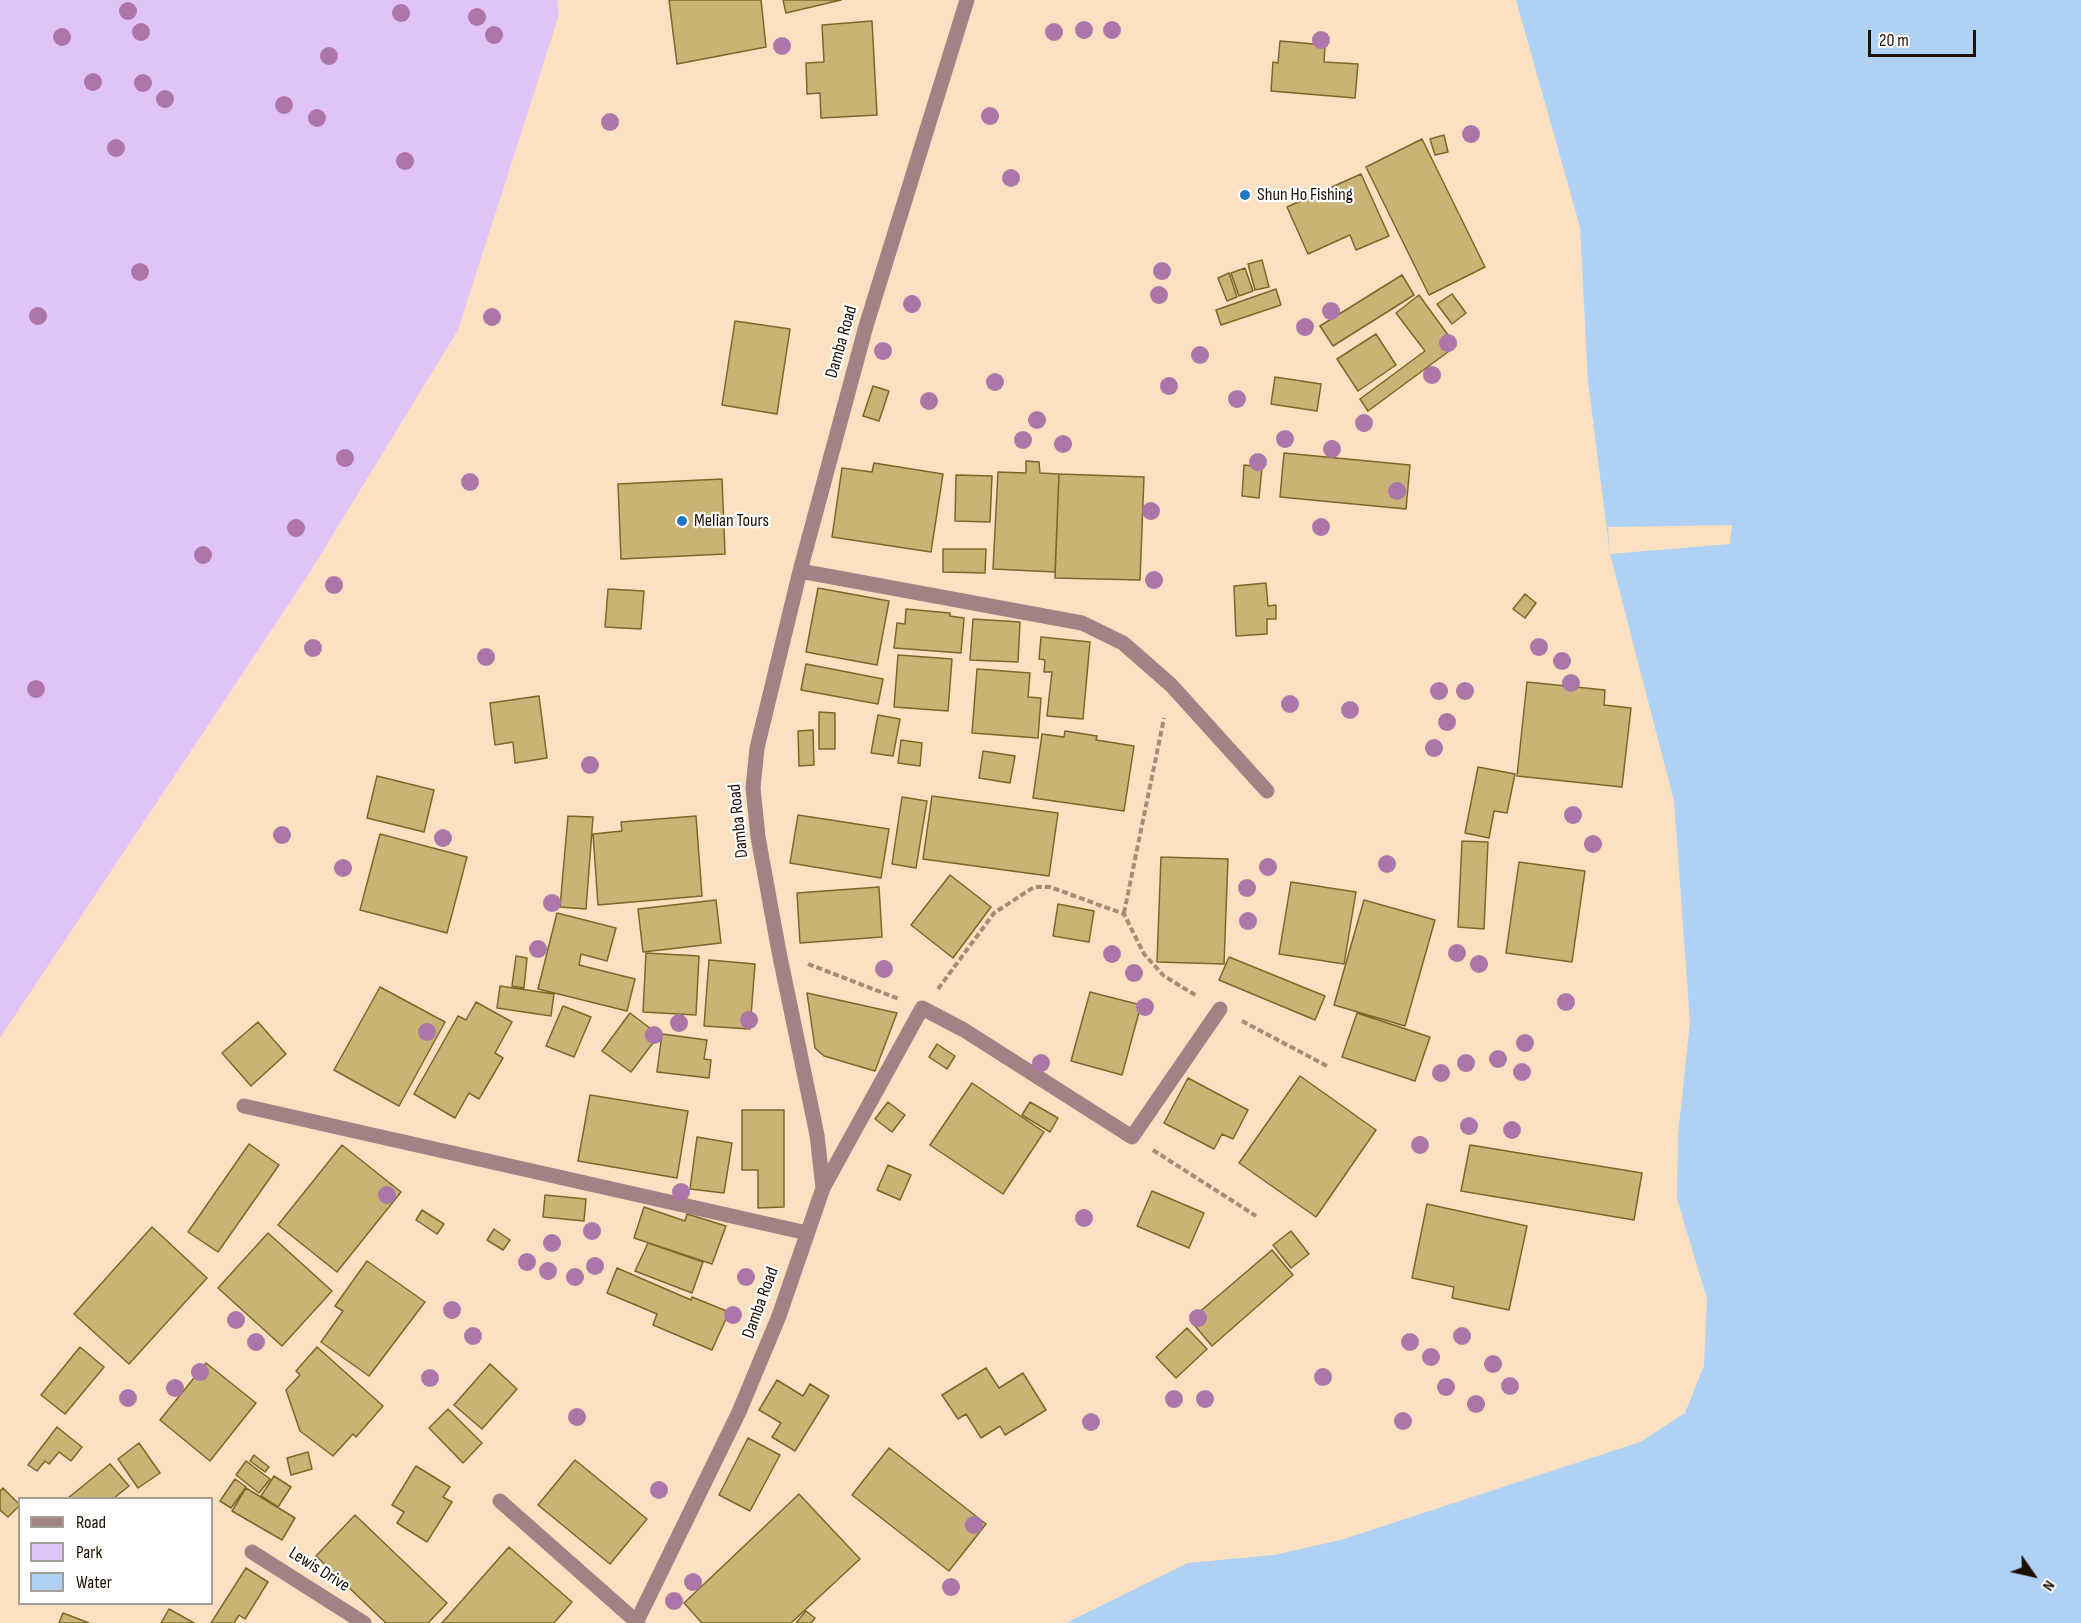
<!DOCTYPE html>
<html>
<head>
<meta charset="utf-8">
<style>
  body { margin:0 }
  #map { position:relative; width:2081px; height:1623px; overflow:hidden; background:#fbe0c1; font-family:"Sofia Sans Condensed",sans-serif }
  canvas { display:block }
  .legend { position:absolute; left:18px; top:1497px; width:195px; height:108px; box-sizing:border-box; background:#fff; border:2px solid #a59f99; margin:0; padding:8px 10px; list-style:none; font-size:18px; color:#1f0f00 }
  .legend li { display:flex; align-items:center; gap:12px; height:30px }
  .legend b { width:30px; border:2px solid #a59f99 }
  .north { position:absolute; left:2003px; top:1545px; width:60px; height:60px; -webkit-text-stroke:4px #fff; paint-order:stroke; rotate:124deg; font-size:16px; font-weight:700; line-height:24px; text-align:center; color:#1f0f00 }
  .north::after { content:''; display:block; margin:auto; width:21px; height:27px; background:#1f0f00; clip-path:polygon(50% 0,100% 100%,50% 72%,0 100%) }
  .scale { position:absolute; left:1868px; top:30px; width:108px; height:27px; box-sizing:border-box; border:3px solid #1f0f00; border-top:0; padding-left:8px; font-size:18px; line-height:21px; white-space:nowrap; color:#1f0f00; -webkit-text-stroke:4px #fff; paint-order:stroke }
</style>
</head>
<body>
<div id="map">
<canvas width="2081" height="1623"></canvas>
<ul class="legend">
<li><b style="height:8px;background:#a18386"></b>Road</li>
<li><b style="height:16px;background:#e1c4f7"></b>Park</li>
<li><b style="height:16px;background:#afd1f4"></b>Water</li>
</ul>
<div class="north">N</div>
<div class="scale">20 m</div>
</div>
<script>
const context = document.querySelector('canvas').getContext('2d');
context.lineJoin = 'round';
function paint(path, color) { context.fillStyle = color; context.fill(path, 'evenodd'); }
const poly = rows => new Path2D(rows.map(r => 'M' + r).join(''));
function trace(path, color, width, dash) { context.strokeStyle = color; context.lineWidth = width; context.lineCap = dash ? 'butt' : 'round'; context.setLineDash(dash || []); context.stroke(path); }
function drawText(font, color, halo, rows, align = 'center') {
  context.font = font + ' "Sofia Sans Condensed",sans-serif'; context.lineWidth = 4.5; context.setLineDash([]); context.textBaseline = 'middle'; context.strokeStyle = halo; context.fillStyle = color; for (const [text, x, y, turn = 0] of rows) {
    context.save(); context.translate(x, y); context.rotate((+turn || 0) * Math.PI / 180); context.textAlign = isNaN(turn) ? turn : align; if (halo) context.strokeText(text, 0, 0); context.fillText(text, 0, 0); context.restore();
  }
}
paint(poly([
  [0,0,557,0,559,15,458,330,310,572,0,1038]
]), '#e1c4f7');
paint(poly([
  [1516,0,2081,0,2081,1623,1066,1623,1188,1563,1274,1555,1341,1540,1640,1442,1685,1413,1704,1366,1707,1299,1677,1199,1678,1135,1690,1022,1674,801,1610,554,1588,382,1580,227]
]), '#afd1f4');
paint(poly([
  [1732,525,1730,544,1610,554,1608,527]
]), '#fbe0c1');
const building = poly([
  [669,0,761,0,766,47,677,64,669,0],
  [783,0,841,0,786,13,783,0],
  [872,21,877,115,821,118,820,93,807,94,806,63,824,62,822,25,872,21],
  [1280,41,1325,45,1324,62,1358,64,1355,98,1271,91,1273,62,1278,63,1280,41],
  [1444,135,1448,152,1435,155,1430,139,1444,135],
  [1422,139,1485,267,1429,295,1366,167,1422,139],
  [1361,174,1389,236,1356,250,1350,235,1308,254,1287,207,1361,174],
  [1262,260,1269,287,1255,290,1248,264,1262,260],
  [1245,268,1253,291,1239,296,1231,273,1245,268],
  [1229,273,1237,297,1227,301,1218,278,1229,273],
  [1402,275,1414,295,1333,346,1320,326,1402,275],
  [1276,289,1281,305,1221,325,1216,310,1276,289],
  [1452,294,1466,313,1452,324,1437,304,1452,294],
  [1419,295,1456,346,1368,411,1360,399,1425,351,1396,313,1419,295],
  [735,321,790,329,777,414,722,405,735,321],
  [1376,334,1396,365,1358,391,1337,359,1376,334],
  [1275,377,1321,384,1317,411,1271,404,1275,377],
  [873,386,889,391,879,421,863,416,873,386],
  [1284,453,1410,465,1406,509,1280,497,1284,453],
  [1026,461,1039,462,1040,473,1059,474,1055,572,993,569,998,472,1026,473,1026,461],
  [874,463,943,474,931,552,832,537,842,468,872,472,874,463],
  [1244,465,1262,467,1259,498,1242,496,1244,465],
  [1059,474,1144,477,1140,580,1055,578,1059,474],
  [956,475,992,476,990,522,955,521,956,475],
  [722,479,725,554,621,559,618,484,722,479],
  [943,549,986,549,985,573,943,572,943,549],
  [1266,583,1268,606,1276,605,1276,619,1267,619,1267,634,1236,636,1234,586,1266,583],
  [818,588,889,601,877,665,806,652,818,588],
  [608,589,644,591,641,629,605,627,608,589],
  [1525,594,1536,603,1525,618,1513,609,1525,594],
  [906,609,950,613,950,616,964,618,961,653,894,648,897,623,905,624,906,609],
  [973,619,1020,622,1018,662,970,660,973,619],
  [1041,637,1090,642,1083,719,1047,716,1052,672,1044,672,1045,660,1039,659,1041,637],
  [898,655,952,659,948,711,894,707,898,655],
  [806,664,883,679,878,704,801,690,806,664],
  [977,669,1030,673,1028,697,1041,698,1038,738,972,733,977,669],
  [1527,682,1605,690,1604,705,1631,708,1622,787,1517,776,1527,682],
  [539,696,547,758,515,763,513,742,495,745,490,703,539,696],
  [819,712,835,713,835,749,819,749,819,712],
  [878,715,900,719,893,756,871,753,878,715],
  [813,730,814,765,799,766,798,731,813,730],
  [1065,731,1097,736,1096,740,1134,746,1124,811,1033,798,1042,734,1064,737,1065,731],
  [901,740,922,743,920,766,898,763,901,740],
  [983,751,1015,756,1010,783,979,778,983,751],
  [1478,767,1515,774,1507,813,1494,811,1489,838,1465,833,1478,767],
  [377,776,434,790,424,832,367,818,377,776],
  [932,796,1058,813,1049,876,923,859,932,796],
  [902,797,927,801,916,868,892,864,902,797],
  [798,815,889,829,881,878,790,863,798,815],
  [568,816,593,817,586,909,560,907,568,816],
  [696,816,702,896,598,905,593,834,622,831,621,822,696,816],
  [380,834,467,857,447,933,360,910,380,834],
  [1462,841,1488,842,1484,929,1458,927,1462,841],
  [1161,857,1228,859,1224,964,1157,962,1161,857],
  [1519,862,1585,871,1572,962,1506,953,1519,862],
  [950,875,991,907,953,958,911,925,950,875],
  [1291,882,1356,892,1344,964,1279,954,1291,882],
  [879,887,882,937,800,943,797,893,879,887],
  [716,900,721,943,643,952,638,909,716,900],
  [1364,900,1435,920,1405,1026,1334,1005,1364,900],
  [1058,904,1094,911,1089,942,1053,936,1058,904],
  [557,913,616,928,607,961,581,954,579,965,635,979,627,1011,538,989,557,913],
  [646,953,699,956,696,1015,643,1012,646,953],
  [516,956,527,958,524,988,512,986,516,956],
  [1229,957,1325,996,1315,1020,1219,980,1229,957],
  [709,960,755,964,750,1029,704,1026,709,960],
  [500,986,554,994,551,1016,497,1008,500,986],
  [380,987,445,1022,399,1106,334,1070,380,987],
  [1090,992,1141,1005,1122,1075,1071,1061,1090,992],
  [807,993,897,1013,875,1071,824,1056,815,1048,807,993],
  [476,1002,512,1022,495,1053,503,1058,479,1099,469,1093,455,1118,414,1094,458,1016,466,1020,476,1002],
  [563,1006,591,1017,574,1057,546,1046,563,1006],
  [630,1013,659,1035,631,1072,602,1051,630,1013],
  [1357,1013,1430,1037,1415,1081,1342,1057,1357,1013],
  [258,1022,286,1054,251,1086,222,1053,258,1022],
  [662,1034,707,1040,704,1059,711,1060,709,1078,657,1072,662,1034],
  [937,1044,955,1056,947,1069,929,1057,937,1044],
  [1300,1076,1376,1130,1316,1217,1239,1163,1300,1076],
  [1188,1078,1248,1110,1233,1139,1222,1134,1214,1149,1164,1123,1188,1078],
  [972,1083,1044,1132,1003,1194,930,1145,972,1083],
  [590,1095,688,1111,677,1178,578,1161,590,1095],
  [888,1102,905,1115,892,1132,875,1119,888,1102],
  [1030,1102,1058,1118,1050,1132,1022,1115,1030,1102],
  [742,1110,784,1110,784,1207,758,1208,758,1170,742,1170,742,1110],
  [697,1137,732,1143,724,1193,690,1189,697,1137],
  [249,1144,279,1165,218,1252,188,1232,249,1144],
  [342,1145,401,1192,337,1272,278,1225,342,1145],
  [1470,1145,1642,1173,1634,1220,1461,1191,1470,1145],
  [888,1165,911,1175,900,1200,877,1190,888,1165],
  [1152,1191,1204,1213,1189,1248,1137,1226,1152,1191],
  [545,1195,586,1199,584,1221,543,1217,545,1195],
  [1427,1204,1527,1226,1509,1310,1452,1298,1454,1287,1412,1278,1427,1204],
  [644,1207,685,1221,687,1214,726,1226,712,1264,634,1238,644,1207],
  [422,1210,444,1224,437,1234,416,1220,422,1210],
  [152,1227,207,1278,129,1364,74,1314,152,1227],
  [494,1229,510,1240,503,1250,487,1240,494,1229],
  [1291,1231,1309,1254,1291,1268,1273,1245,1291,1231],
  [268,1233,332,1291,282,1346,218,1288,268,1233],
  [648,1243,703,1262,692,1293,635,1271,648,1243],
  [1272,1250,1293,1275,1212,1346,1190,1320,1272,1250],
  [367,1261,425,1302,369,1376,321,1342,343,1311,335,1306,367,1261],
  [617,1268,691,1300,692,1297,729,1312,712,1350,653,1325,657,1314,607,1293,617,1268],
  [1187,1328,1207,1349,1176,1378,1156,1357,1187,1328],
  [80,1347,104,1367,65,1414,41,1395,80,1347],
  [317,1347,383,1406,356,1437,353,1434,333,1456,300,1431,286,1390,300,1375,296,1371,317,1347],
  [206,1363,256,1403,210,1461,160,1420,206,1363],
  [490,1364,517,1389,482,1429,454,1405,490,1364],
  [986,1368,999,1388,1023,1373,1046,1410,1005,1435,1000,1426,981,1438,966,1414,958,1419,942,1395,986,1368],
  [777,1380,803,1396,810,1384,829,1396,795,1451,772,1437,781,1423,759,1410,777,1380],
  [448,1409,482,1443,463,1463,429,1428,448,1409],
  [57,1427,82,1447,71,1461,59,1452,49,1464,45,1461,37,1471,28,1465,57,1427],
  [748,1438,780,1455,750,1511,719,1495,748,1438],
  [139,1443,160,1473,138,1488,118,1459,139,1443],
  [889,1448,986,1524,949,1571,852,1495,889,1448],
  [308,1452,312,1469,291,1475,287,1458,308,1452],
  [254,1455,269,1467,265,1472,250,1461,254,1455],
  [575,1460,647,1519,610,1564,538,1505,575,1460],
  [246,1461,270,1479,259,1493,236,1475,246,1461],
  [110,1464,129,1486,114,1498,68,1498,110,1464],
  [416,1466,450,1487,443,1497,452,1502,427,1542,397,1523,404,1512,392,1505,416,1466],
  [274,1476,291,1487,278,1507,261,1496,274,1476],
  [235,1479,246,1487,231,1508,220,1501,235,1479],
  [3,1488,20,1505,8,1517,0,1510,0,1491,3,1488],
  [246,1488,295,1518,282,1540,232,1511,246,1488],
  [799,1494,860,1559,791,1623,702,1623,684,1603,799,1494],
  [355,1515,447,1603,428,1623,386,1623,316,1556,355,1515],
  [509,1547,572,1602,554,1623,442,1623,509,1547],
  [246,1568,268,1582,245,1619,239,1615,234,1623,211,1623,246,1568],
  [169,1609,194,1623,161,1623,169,1609],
  [806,1611,815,1618,811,1623,796,1623,806,1611],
  [63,1613,89,1623,59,1623,63,1613]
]);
paint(building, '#c9b375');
trace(building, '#7c6729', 1.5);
trace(poly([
  [1124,913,1164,718],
  [808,964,899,999],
  [938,989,994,913,1034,887,1050,887,1124,914,1144,954,1164,976,1197,996],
  [1242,1021,1327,1066],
  [1153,1150,1256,1216]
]), '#a48d74', 4, [6, 3]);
trace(poly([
  [800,571,1082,623,1123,643,1171,685,1267,791],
  [244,1106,807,1233],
  [823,1188,922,1008,964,1030,1132,1137,1220,1009],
  [500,1501,638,1623],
  [252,1552,364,1623],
  [636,1623,739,1412,779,1316,823,1188,817,1135,779,952,758,837,753,788,757,748,800,571,866,326,967,0]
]), '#a18386', 15);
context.fillStyle = '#ad76a9';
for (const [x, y] of [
  [128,11],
  [401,13],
  [477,17],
  [1084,30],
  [1112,30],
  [141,32],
  [1054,32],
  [494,35],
  [62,37],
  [1321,40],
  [782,46],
  [329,56],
  [93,82],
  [143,83],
  [165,99],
  [284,105],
  [990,116],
  [317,118],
  [610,122],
  [1471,134],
  [116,148],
  [405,161],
  [1011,178],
  [1162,271],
  [140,272],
  [1159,295],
  [912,304],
  [1331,311],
  [38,316],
  [492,317],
  [1305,327],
  [1448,343],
  [883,351],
  [1200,355],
  [1432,375],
  [995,382],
  [1169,386],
  [1237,399],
  [929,401],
  [1037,420],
  [1364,423],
  [1285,439],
  [1023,440],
  [1063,444],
  [1332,449],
  [345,458],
  [1258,462],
  [470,482],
  [1397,491],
  [1151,511],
  [1321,527],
  [296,528],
  [203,555],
  [1154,580],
  [334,585],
  [1539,647],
  [313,648],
  [486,657],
  [1562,661],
  [1571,683],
  [36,689],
  [1439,691],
  [1465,691],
  [1290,704],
  [1350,710],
  [1447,722],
  [1434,748],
  [590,765],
  [1573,815],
  [282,835],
  [443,838],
  [1593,844],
  [1387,864],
  [1268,867],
  [343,868],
  [1247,888],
  [552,903],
  [1248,921],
  [538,949],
  [1457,953],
  [1112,954],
  [1479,964],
  [884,969],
  [1134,973],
  [1566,1002],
  [1145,1007],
  [749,1020],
  [679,1023],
  [427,1032],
  [654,1035],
  [1525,1043],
  [1498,1059],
  [1041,1063],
  [1466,1063],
  [1522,1072],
  [1441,1073],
  [1469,1126],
  [1512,1130],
  [1420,1145],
  [681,1192],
  [387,1195],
  [1084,1218],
  [592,1231],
  [552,1243],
  [527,1262],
  [595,1266],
  [548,1271],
  [575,1277],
  [746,1277],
  [452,1310],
  [733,1315],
  [1198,1318],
  [236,1320],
  [473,1336],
  [1462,1336],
  [256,1342],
  [1410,1342],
  [1431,1357],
  [1493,1364],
  [200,1372],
  [1323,1377],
  [430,1378],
  [1510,1386],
  [1446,1387],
  [175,1388],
  [128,1398],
  [1174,1399],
  [1205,1399],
  [1476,1404],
  [577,1417],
  [1403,1421],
  [1091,1422],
  [659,1490],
  [974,1525],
  [693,1582],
  [951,1587],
  [674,1601]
]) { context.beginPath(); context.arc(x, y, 9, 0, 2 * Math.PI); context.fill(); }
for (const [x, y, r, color] of [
  [1245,195,6,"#2277c5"],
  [682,521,6,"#2277c5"]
]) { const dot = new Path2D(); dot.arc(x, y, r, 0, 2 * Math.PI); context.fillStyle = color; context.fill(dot); trace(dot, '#fff', 2); }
drawText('18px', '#1f0f00', '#fff', [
  ["Shun Ho Fishing",1257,195],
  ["Melian Tours",694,521]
], 'left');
drawText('18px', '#1f0f00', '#fff', [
  ["Damba Road",842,342,-74],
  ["Damba Road",739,821,-96],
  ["Damba Road",761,1303,-70],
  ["Lewis Drive",319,1570,32]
]);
</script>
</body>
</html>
